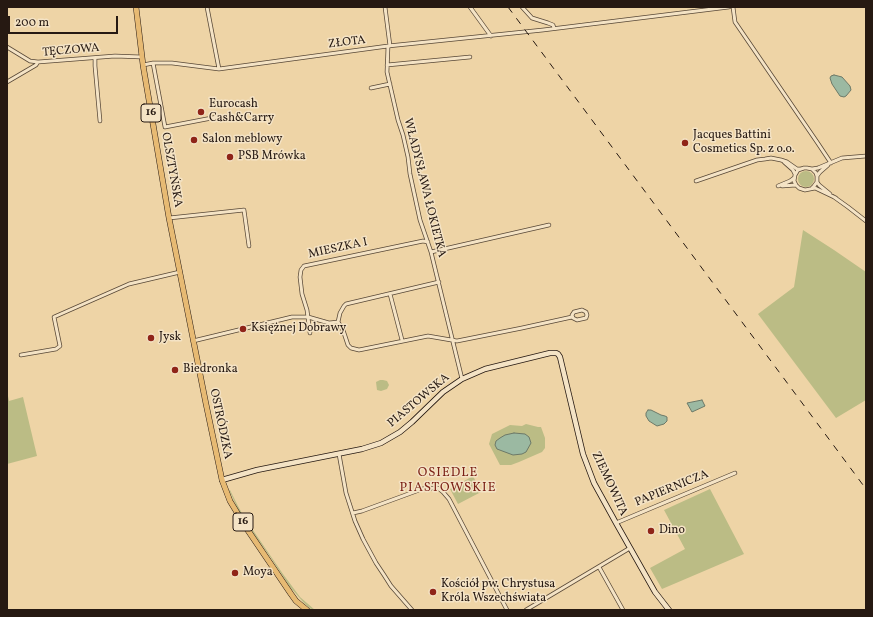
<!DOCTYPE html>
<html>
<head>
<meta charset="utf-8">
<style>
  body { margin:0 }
  #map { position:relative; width:873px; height:617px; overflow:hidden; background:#eed4a6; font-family:Vollkorn,serif }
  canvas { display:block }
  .frame { position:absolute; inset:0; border:8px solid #261912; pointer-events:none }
  .scale { position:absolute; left:8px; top:16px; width:110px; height:18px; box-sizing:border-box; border:2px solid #261912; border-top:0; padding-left:5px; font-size:12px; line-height:14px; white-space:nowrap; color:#261912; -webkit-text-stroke:3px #f4e3c5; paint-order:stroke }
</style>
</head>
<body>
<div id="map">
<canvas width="873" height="617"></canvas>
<div class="frame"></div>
<div class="scale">200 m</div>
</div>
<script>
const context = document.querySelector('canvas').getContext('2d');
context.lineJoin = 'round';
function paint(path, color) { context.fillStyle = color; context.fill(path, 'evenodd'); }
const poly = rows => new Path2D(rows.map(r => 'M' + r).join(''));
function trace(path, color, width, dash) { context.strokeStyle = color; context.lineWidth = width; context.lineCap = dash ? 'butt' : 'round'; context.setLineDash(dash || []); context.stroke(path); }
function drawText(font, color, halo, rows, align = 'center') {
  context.font = font + ' Vollkorn,serif'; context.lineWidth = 3; context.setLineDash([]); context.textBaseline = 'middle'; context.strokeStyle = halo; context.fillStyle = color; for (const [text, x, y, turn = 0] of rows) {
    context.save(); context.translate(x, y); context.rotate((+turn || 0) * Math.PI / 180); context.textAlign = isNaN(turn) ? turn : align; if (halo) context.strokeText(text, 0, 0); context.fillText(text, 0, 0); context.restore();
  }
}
paint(poly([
  '798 179a8 8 0 1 1 16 0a8 8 0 1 1-16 0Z',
  [803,230,834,250,866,272,866,400,836,418,758,314,794,287],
  [380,380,383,380,387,381,389,385,387,389,381,391,377,390,376,382],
  [7,391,9,401,23,397,37,456,7,464],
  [526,424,538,427,541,427,545,438,545,448,542,452,519,462,511,465,500,465,489,444,492,434,510,425,522,426],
  [473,476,481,492,458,504,450,489],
  [710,489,744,554,662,589,650,568,685,549,664,510],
  [229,490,230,490,238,506,244,517,283,574,300,597,315,610,312,610,304,603,290,587,271,558,244,520,236,505]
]), '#bbbc85');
const water = poly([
  [834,75,842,77,850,86,851,90,846,96,844,97,840,96,832,84,830,78,831,76,834,75],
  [702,400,705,406,692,412,687,403,702,400],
  [648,410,651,410,661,415,665,416,667,417,667,421,664,424,657,426,649,421,646,416,646,413,648,410],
  [514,433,525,434,529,437,531,443,526,452,522,454,513,455,497,449,495,445,496,441,500,438,505,435,514,433]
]);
paint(water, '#9bb9a2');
trace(water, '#6c7968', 1);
const street = poly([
  [207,7,219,69],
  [385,7,390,46],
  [470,7,491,36],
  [522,7,532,18,548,23,553,25,554,28],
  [733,7,735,22,817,142,831,163],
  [388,46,387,72,398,120,403,135,408,157,410,174,420,220,431,252,462,379],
  [7,47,30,61,38,62,115,56,142,57],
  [95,58,95,66,100,121],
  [153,63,165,127,217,117],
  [143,65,153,63,172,63,219,69,388,46,543,30,729,7],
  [387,65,470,57],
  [7,82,36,65,38,62],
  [371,88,390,84],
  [784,162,793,170,795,174],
  [812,169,818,168,842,158,866,156],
  [817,176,820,172,828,165],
  [696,181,757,160,765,159,771,158,781,160,787,162,797,169,800,169],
  [817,182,819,185,830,194],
  [778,186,790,181,794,178],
  [782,186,796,185],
  [812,188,814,186,817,182,817,176,816,173,812,169,807,168,804,168,798,170,795,175,794,181,796,185,799,188,805,190,815,188,836,198],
  [834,197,848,207,866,221],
  [169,218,244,210,249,246],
  [431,252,549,225],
  [439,282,346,304,344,306,340,313,338,322,343,330,348,345,351,348,359,350,428,336,457,341,522,328,572,317],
  [390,294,402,340],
  [582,310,586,312,587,315,586,318,577,320,573,318,572,315,574,312,582,310],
  [310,333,307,310,302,294,300,277,301,270,304,266,423,241,428,242],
  [193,341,292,317,308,317,329,323,338,322],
  [21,355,56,349,60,346,54,317,129,284,180,272],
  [339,454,346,493,355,521,363,539,376,563,384,575,391,586,412,610],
  [353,513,362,511,422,489,434,488,438,488,443,492,449,499,507,610],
  [616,523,735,473],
  [599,567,623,610],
  [526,610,630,548]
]);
const secondary = poly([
  [222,480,257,470,362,449,381,443,400,432,412,422,443,392,462,379,485,369,550,353,556,353,558,354,560,357,583,454,594,483,616,523,655,592,669,610]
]);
const primary = poly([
  [136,7,143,65,169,218,206,404,222,480,230,501,247,529,291,594,296,601,307,610]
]);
trace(street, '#584837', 4.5);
trace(secondary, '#261912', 6);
trace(primary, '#261912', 6);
trace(street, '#f4e3c5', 3);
trace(secondary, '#f4e3c5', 4.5);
trace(primary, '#e7ba73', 5);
trace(poly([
  [508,7,866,489]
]), '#261912', 1, [7, 7]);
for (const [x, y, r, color] of [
  [201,112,4,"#8f2418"],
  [194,140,4,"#8f2418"],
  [685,143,4,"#8f2418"],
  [230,157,4,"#8f2418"],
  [243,329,4,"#8f2418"],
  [151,338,4,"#8f2418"],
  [175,370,4,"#8f2418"],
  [651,531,4,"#8f2418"],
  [235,573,4,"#8f2418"],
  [433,592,4,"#8f2418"]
]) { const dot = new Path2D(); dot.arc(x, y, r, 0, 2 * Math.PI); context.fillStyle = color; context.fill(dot); trace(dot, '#f4e3c5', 1.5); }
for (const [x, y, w] of [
  [151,113,20],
  [243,522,20]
]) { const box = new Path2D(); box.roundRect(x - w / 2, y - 9, w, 18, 3); context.fillStyle = '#f4e3c5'; context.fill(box); trace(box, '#261912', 1); }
drawText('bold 11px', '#261912', null, [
  ["16",151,113],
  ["16",243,522]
]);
drawText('12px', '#261912', '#f4e3c5', [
  ["ZŁOTA",347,43,-7],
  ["TĘCZOWA",71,51,-5],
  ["OLSZTYŃSKA",171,170,80],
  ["WŁADYSŁAWA ŁOKIETKA",424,188,76],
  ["MIESZKA I",338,249,-12],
  ["PIASTOWSKA",419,401,-40],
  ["OSTRÓDZKA",220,424,78],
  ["ZIEMOWITA",609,484,65],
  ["PAPIERNICZA",672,489,-22]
]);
drawText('12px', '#261912', '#f4e3c5', [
  ["Eurocash",209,105],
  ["Cash&Carry",209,119],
  ["Jacques Battini",693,136],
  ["Cosmetics Sp. z o.o.",693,150],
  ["Salon meblowy",202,140],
  ["PSB Mrówka",238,157],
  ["Księżnej Dobrawy",251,329],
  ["Jysk",159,338],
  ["Biedronka",183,370],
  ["Dino",659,531],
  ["Moya",243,573],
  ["Kościół pw. Chrystusa",441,585],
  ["Króla Wszechświata",441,599]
], 'left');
context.letterSpacing = '1px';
drawText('13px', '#7a1f14', '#f4e3c5', [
  ["OSIEDLE",448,474],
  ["PIASTOWSKIE",448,489]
]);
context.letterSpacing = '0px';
</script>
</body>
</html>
